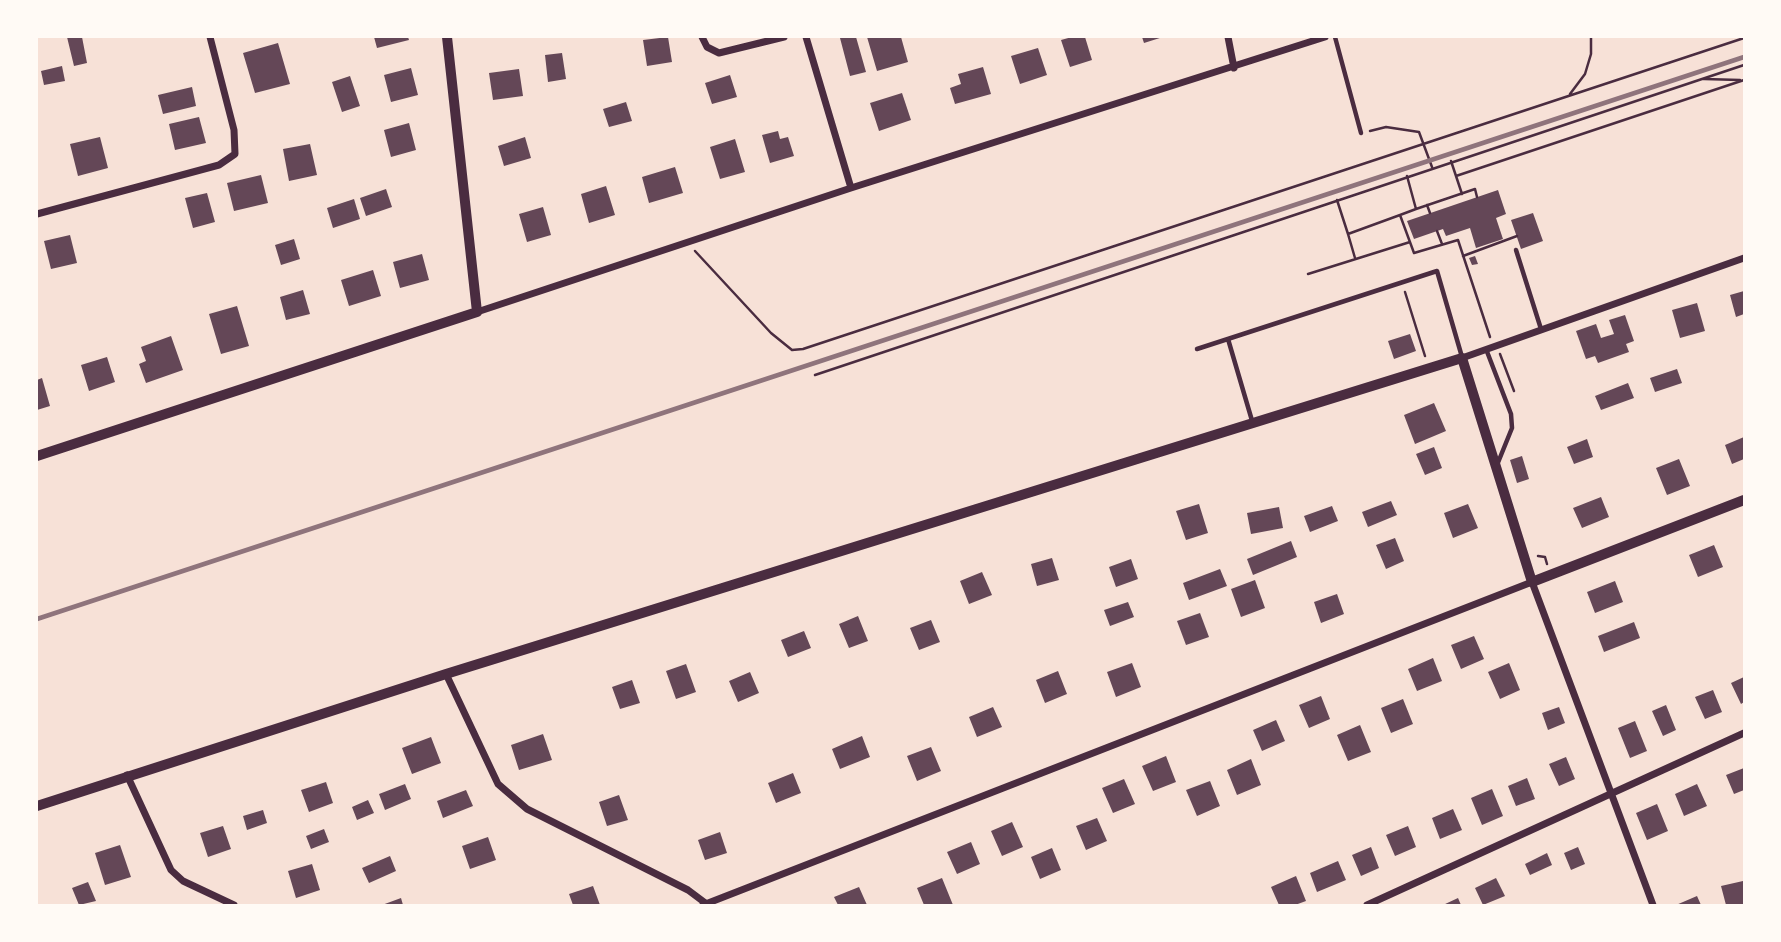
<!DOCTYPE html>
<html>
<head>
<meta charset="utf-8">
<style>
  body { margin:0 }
  #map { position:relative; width:1781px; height:942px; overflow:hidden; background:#f7e1d7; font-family:"Source Sans 3",sans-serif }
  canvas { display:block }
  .frame { position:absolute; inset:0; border:38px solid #fffaf5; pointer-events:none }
</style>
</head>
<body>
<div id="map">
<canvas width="1781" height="942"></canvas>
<div class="frame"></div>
</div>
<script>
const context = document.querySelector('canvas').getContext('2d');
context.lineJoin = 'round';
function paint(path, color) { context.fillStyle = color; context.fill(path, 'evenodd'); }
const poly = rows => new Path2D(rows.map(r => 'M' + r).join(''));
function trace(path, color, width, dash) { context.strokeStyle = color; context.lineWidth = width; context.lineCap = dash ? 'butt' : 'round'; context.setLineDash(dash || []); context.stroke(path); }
paint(poly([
  [67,37,82,37,87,63,74,66],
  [374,37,408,37,409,40,377,48],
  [668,37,672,62,647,66,643,40],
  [856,37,866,72,850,76,840,38],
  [867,37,901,37,908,62,877,71],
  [1072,37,1085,37,1092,60,1070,67,1061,40],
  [1142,37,1163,37,1144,43],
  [278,43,290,84,255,93,243,53],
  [1038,48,1047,75,1020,84,1011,56],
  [562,53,566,79,548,82,545,55],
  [62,66,65,81,44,85,41,71],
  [983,67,991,94,955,104,950,88,961,84,958,74],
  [411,68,418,95,391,102,384,75],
  [519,69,523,96,493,100,489,73],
  [730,75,737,97,712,104,705,83],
  [350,76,360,106,342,112,332,82],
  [192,87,196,106,163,114,158,95],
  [902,93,911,120,879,131,870,103],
  [626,102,632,121,609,127,603,109],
  [199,117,206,143,175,150,169,124],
  [409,123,416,150,391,157,384,130],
  [778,131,780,139,788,137,794,156,770,163,762,135],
  [100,137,108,168,78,176,70,144],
  [525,137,531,158,504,166,498,146],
  [735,139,745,172,720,179,710,147],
  [310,144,317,175,289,181,283,149],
  [675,167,683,193,649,203,642,177],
  [261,175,268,203,234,211,227,183],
  [606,186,615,215,589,223,581,194],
  [386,189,392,207,366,216,360,198],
  [1498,190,1506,214,1496,218,1503,239,1476,248,1470,228,1446,236,1443,229,1414,239,1407,221],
  [207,193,215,222,193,228,185,198],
  [354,199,360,219,333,228,327,208],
  [543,207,551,235,527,242,519,214],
  [1533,213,1543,241,1521,249,1511,220],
  [70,235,77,263,51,269,44,241],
  [294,239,300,259,281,265,275,245],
  [422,254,429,280,400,288,393,262],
  [1475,256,1478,264,1472,265,1469,258],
  [373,270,381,296,349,306,341,280],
  [303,290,310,314,286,320,280,297],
  [1744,291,1744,314,1736,317,1730,295],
  [1697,303,1705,331,1680,338,1672,310],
  [237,306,249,346,221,354,209,314],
  [1625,315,1634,341,1626,344,1629,352,1598,363,1595,356,1586,359,1576,331,1596,324,1601,338,1614,334,1609,320],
  [1410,334,1416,351,1394,359,1388,341],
  [171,336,183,370,146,383,139,364,146,361,141,347],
  [107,357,115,382,89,391,81,365],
  [1677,369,1682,383,1655,392,1650,378],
  [42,378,50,406,37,410,37,380],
  [1628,383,1634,398,1601,410,1595,396],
  [1434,403,1446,431,1415,444,1404,415],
  [1744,437,1744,459,1732,464,1725,445],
  [1587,439,1593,457,1574,464,1567,447],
  [1434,447,1442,468,1425,475,1416,454],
  [1522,456,1529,479,1517,483,1510,460],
  [1679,459,1690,486,1667,495,1656,468],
  [1601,497,1609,517,1582,528,1573,508],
  [1391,501,1397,515,1368,527,1362,512],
  [1199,504,1208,533,1186,540,1176,511],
  [1468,504,1478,528,1453,538,1444,513],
  [1332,506,1338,521,1310,532,1304,516],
  [1279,507,1283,528,1251,534,1247,513],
  [1395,538,1404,561,1386,569,1376,545],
  [1291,541,1297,557,1253,575,1247,559],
  [1714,545,1723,567,1698,577,1689,555],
  [1052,558,1059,580,1037,586,1031,564],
  [1131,559,1138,579,1116,587,1109,567],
  [1220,569,1227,586,1189,600,1183,583],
  [982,572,992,595,969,604,960,581],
  [1255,580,1265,608,1241,617,1231,589],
  [1615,581,1623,602,1595,613,1587,592],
  [1337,594,1344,614,1321,623,1314,602],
  [1128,602,1134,617,1110,626,1104,610],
  [1200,613,1209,637,1186,645,1177,621],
  [858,616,868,641,849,648,839,624],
  [931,620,940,642,919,650,910,628],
  [1634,622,1640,638,1604,652,1598,636],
  [804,631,811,648,788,657,781,640],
  [1474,636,1484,659,1461,669,1451,645],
  [1433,658,1442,681,1417,691,1408,669],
  [1132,663,1141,687,1116,697,1107,672],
  [1509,663,1520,690,1500,699,1488,672],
  [686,664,696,692,676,699,666,671],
  [1058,671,1067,694,1045,703,1036,680],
  [750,672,759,693,738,702,729,681],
  [1744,677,1744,702,1741,704,1731,683],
  [632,680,640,703,620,709,612,687],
  [1713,690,1722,712,1705,719,1695,697],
  [1321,696,1330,719,1309,728,1299,705],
  [1403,699,1413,724,1391,733,1381,708],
  [1666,705,1676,730,1663,736,1652,711],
  [993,707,1002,727,977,737,969,717],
  [1559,707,1565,723,1548,730,1542,713],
  [1276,720,1285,741,1262,751,1253,730],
  [1635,721,1647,751,1630,758,1618,728],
  [1360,725,1371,752,1348,761,1337,735],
  [543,734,552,760,519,770,511,745],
  [862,736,870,757,840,769,832,749],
  [431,737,441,763,412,774,402,748],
  [931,747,941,771,917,781,907,756],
  [1166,756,1176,782,1153,791,1142,766],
  [1566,757,1575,779,1559,786,1549,764],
  [1251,759,1261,785,1237,795,1227,770],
  [1744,768,1744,790,1734,794,1726,775],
  [793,773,801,793,776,803,768,783],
  [1527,778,1535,799,1516,806,1508,786],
  [1124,779,1135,804,1113,813,1102,788],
  [1210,781,1220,806,1197,816,1186,790],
  [326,782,333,803,309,812,301,790],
  [405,784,411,799,385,810,379,794],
  [1697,784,1707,806,1684,816,1675,794],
  [1492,789,1503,816,1482,825,1471,798],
  [466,790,473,806,443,818,437,801],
  [619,795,628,820,607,826,599,802],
  [368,800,374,813,357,820,352,807],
  [1657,804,1668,831,1647,840,1636,813],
  [1453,809,1462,830,1440,839,1432,818],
  [263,810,267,823,247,830,243,816],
  [1097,818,1107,841,1086,850,1076,826],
  [1012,822,1023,847,1002,856,991,831],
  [223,826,231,849,208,857,200,833],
  [1408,826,1416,847,1395,856,1386,835],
  [324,829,329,842,311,849,306,836],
  [720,832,727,853,705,860,698,840],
  [488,837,496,860,470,869,462,846],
  [971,842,980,864,957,874,947,852],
  [120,845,131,877,105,885,95,853],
  [1371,847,1379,868,1361,876,1352,855],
  [1578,847,1585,864,1571,870,1564,853],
  [1052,848,1061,870,1040,879,1031,857],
  [1547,853,1552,865,1530,875,1525,864],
  [390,856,396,871,369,883,362,868],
  [1338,861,1346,880,1317,892,1310,873],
  [312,864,320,890,296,898,288,871],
  [1296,876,1306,901,1295,905,1279,905,1271,887],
  [942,878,953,905,924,905,917,888],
  [1496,878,1505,896,1483,905,1475,888],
  [1743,881,1744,905,1726,905,1721,886],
  [88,882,96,901,79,905,72,888],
  [593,886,600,905,573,905,569,894],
  [859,887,867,905,838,905,834,897],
  [1697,896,1701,905,1676,905],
  [401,898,403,905,382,905],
  [1458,898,1461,905,1443,905]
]), '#644757');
trace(poly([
  [1704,79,1740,80],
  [1570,94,1585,74,1591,54,1591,37],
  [1370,131,1386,127,1419,132,1432,167],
  [1451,161,1462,194],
  [1407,176,1416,209,1400,215,1414,253,1458,240,1490,337],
  [1456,176,1744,80],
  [1337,200,1348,234,1400,215],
  [1427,205,1430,213],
  [1416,209,1475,189,1477,197],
  [1437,231,1442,244],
  [1348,234,1355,258],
  [695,251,771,333,792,350,803,349,1744,38],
  [1463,256,1517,236],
  [1308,274,1410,242],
  [1405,292,1425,356],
  [1500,354,1514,391],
  [815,375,1744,65],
  [1538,556,1545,557,1547,564]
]), '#4a2c40', 2.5);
trace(poly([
  [1335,37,1361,133],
  [1516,250,1541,329],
  [1228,339,1253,424],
  [1197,349,1437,271,1462,357],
  [1486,349,1511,414,1512,428,1497,465]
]), '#4a2c40', 4.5);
trace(poly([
  [702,37,707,47,719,53,784,37],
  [806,37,851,188],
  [1228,37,1234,68],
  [37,214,219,165,235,154,234,130,210,37],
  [477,312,851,188,1325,37],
  [1462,358,1744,258],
  [446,674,498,784,527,809,688,890,708,905],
  [127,775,171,870,183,881,234,905],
  [703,905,1532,582,1653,905],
  [1367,905,1744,733]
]), '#4a2c40', 7);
trace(poly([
  [37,456,477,312,447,37],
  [37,806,446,674,1462,358,1532,582,1744,500]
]), '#4a2c40', 10);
trace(poly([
  [37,619,1744,57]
]), '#8f747c', 4.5);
</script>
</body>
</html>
